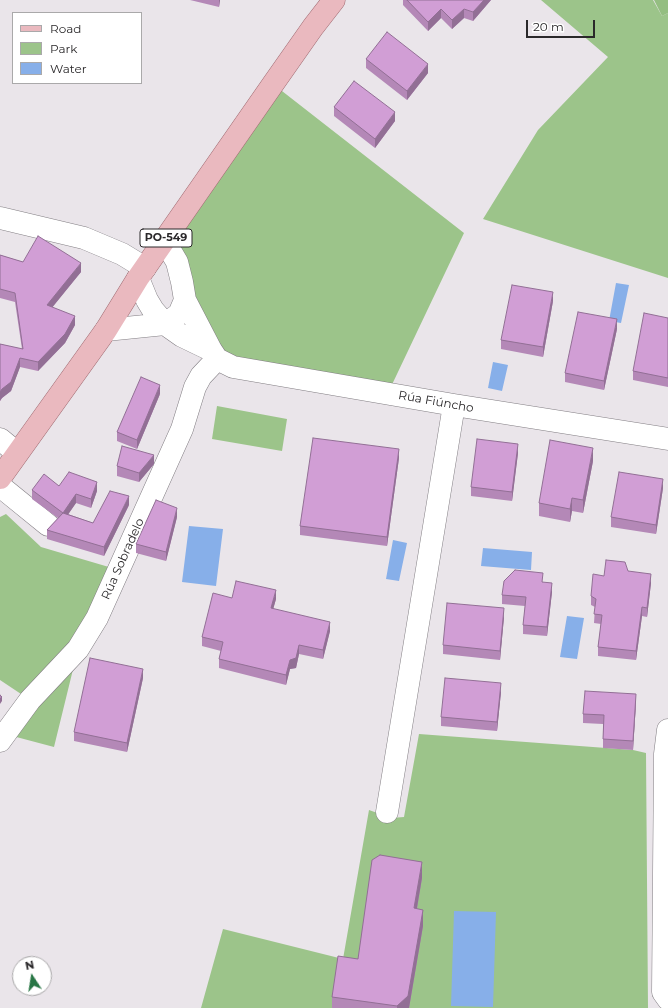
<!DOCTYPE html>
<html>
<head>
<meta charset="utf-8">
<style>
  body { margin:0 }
  #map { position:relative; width:668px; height:1008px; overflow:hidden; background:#eae5ea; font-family:Montserrat,sans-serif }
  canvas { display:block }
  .legend { position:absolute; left:12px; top:12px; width:130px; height:72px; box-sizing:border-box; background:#fff; border:1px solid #aaa9aa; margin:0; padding:5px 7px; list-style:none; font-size:12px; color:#2a282a }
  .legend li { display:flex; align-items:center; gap:8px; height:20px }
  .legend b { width:20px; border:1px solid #aaa9aa }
  .north { position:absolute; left:12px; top:956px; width:40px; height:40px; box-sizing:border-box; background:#fff; border:1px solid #aaa9aa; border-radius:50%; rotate:348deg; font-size:11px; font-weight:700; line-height:16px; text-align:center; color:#2a282a }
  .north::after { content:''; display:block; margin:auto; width:14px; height:18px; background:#287645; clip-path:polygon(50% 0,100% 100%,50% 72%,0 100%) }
  .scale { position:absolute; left:526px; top:20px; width:69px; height:18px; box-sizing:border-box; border:2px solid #2a282a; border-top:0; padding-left:5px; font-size:12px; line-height:14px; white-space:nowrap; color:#2a282a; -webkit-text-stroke:3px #fff; paint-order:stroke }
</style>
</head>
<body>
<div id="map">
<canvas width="668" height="1008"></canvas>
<ul class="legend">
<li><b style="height:5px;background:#eab9bf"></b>Road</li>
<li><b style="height:11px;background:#9cc48a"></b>Park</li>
<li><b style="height:11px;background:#87afe9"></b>Water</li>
</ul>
<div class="north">N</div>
<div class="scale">20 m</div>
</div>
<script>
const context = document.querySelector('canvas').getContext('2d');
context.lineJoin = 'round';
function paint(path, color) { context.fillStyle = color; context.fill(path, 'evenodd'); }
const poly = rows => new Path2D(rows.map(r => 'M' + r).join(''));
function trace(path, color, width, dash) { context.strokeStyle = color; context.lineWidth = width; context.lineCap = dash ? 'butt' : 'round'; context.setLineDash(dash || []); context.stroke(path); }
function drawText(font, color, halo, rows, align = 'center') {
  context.font = font + ' Montserrat,sans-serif'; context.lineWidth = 3.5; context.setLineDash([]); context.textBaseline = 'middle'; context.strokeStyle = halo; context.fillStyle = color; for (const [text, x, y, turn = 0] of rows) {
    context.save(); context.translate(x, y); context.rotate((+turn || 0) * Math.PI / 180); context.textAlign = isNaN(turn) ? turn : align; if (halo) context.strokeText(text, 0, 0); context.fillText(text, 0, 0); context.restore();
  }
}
paint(poly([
  [541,0,653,0,662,16,668,13,668,278,483,219,538,130,608,57],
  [273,84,464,233,388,393,217,359,164,240],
  [217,406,287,419,282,451,212,439],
  [6,514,41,547,119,570,78,649,54,747,5,734,30,700,0,680,0,517],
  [419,734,633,750,646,753,648,1008,201,1008,223,929,343,959,369,810,391,818,404,817]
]), '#9cc48a');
paint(poly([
  [654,0,668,0,668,13,662,16]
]), '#94be81');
paint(poly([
  [616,283,629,285,621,323,609,321],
  [493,362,508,365,502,391,488,388],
  [189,526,223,529,216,586,182,582],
  [393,540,407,543,399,581,386,579],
  [483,548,532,552,531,570,481,566],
  [567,616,584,618,577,659,560,657],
  [454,911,496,912,493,1007,451,1006]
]), '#87afe9');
const minor = poly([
  [0,218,84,238,122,254,145,268],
  [138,278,147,300,153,310,165,324,182,336,211,350],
  [185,300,211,350,217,359,233,367,454,405,668,439],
  [106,330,165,324,179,314,185,300,182,282,177,262,164,240],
  [0,439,17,453],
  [0,486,48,525],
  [668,730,665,754,663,992,668,999],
  [0,741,30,700,78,649,97,618,182,429,195,387,201,376,217,359],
  [387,812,454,405]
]);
const major = poly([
  [0,478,106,330,138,278,273,84,313,27,334,0]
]);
trace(minor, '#827e83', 23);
trace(major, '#9e686f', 23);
trace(minor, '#fff', 22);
trace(major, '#eab9bf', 22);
paint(poly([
  [190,0,220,0,219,7],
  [403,0,491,0,473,21,464,18,452,29,441,18,428,31,403,5],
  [366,59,428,73,407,100,366,68],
  [334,107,395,121,375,148,334,116],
  [0,255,23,262,81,272,52,307,75,325,65,343,38,371,20,367,11,391,2,398,0,401,0,344,22,349,15,302,0,298],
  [553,301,543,357,501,349,501,340],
  [668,318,668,387,633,380,633,371],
  [617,329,604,390,565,382,565,373],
  [160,394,137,449,117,441,117,432],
  [518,453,512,501,471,496,471,487],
  [399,458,387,546,300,535,300,526],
  [593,461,583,513,572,511,570,522,539,516,539,503],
  [154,464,139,482,117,476,117,466],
  [59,486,97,491,91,508,76,503,68,514,93,523,129,505,104,556,47,539,47,530,58,518,32,499,32,490],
  [663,488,656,534,611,527,611,517],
  [177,517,166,561,136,553,136,544],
  [628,571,651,583,647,617,642,616,636,660,598,656,598,647,601,624,594,623,595,607,591,605,591,596,604,576],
  [543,582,552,592,547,636,523,634,523,625,525,606,502,604,502,595],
  [232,598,276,599,273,609,330,631,323,659,299,654,296,668,290,669,286,685,219,668,219,659,221,651,202,646,202,637],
  [504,617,500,660,443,654,443,645],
  [143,678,127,752,74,741,74,732],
  [501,692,497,731,441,726,441,717],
  [636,703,633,750,603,748,603,724,583,723,583,714],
  [422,878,417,909,423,926,409,1008,332,1008,332,997,358,959]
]), '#b488b7');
paint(poly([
  [219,0,220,0,219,7],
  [484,0,491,0,473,21,473,12],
  [441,9,441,18,428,31,428,22],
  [464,9,464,18,452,29,452,20],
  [428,64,428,73,407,100,407,91],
  [395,112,395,121,375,148,375,139],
  [81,263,81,272,47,314,47,305],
  [553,292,553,301,543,357,543,347],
  [75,316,75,325,65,343,38,371,38,362],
  [617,319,617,329,604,390,604,381],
  [20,358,20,367,11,391,2,398,0,401,0,392],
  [160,385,160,394,137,449,137,440],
  [518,444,518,453,512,501,512,492],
  [593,448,593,461,583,513,583,500],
  [399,449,399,458,387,546,387,537],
  [154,455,154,464,139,482,139,473],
  [663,479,663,488,656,534,656,525],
  [97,482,97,491,91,508,91,499],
  [76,494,76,503,63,522,63,513],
  [129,496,129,505,104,556,104,547],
  [572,498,572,511,570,522,570,509],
  [177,508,177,517,166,561,166,552],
  [651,574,651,583,647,617,647,608],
  [552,583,552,592,547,636,547,627],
  [276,590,276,599,271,617,271,608],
  [642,607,642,616,636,660,636,651],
  [504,608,504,617,500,660,500,651],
  [330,622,330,631,323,659,323,650],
  [299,645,299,654,296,668,290,669,286,685,286,675,290,660],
  [143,669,143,678,127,752,127,743],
  [501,683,501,692,497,731,497,722],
  [636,694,636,703,633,750,633,741],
  [2,697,2,701,0,704,0,699],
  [422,862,422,878,414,925,414,908],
  [423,910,423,926,409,1008,397,1008,397,1006]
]), '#926f95');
const building = poly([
  [407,0,484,0,473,12,464,9,452,20,441,9,428,22,407,0],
  [387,32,428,64,407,91,366,59,387,32],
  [354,81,395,112,375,139,334,107,354,81],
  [38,236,81,263,47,305,75,316,65,334,38,362,20,358,11,382,2,389,0,392,0,344,23,349,15,293,0,289,0,255,23,262,38,236],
  [512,285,553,292,543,347,501,340,512,285],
  [578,312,617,319,604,381,565,373,578,312],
  [644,313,668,318,668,378,633,371,644,313],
  [141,377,160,385,137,440,117,432,141,377],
  [313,438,399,449,387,537,300,526,313,438],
  [477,439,518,444,512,492,471,487,477,439],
  [550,440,593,448,583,500,572,498,570,509,539,503,550,440],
  [122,446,154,455,139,473,117,466,122,446],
  [69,472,97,482,91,499,76,494,63,513,32,490,44,474,59,486,69,472],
  [619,472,663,479,656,525,611,517,619,472],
  [110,491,129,496,104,547,47,530,63,513,93,523,110,491],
  [156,500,177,508,166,552,136,544,156,500],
  [606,560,625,562,628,571,651,574,647,608,642,607,636,651,598,647,602,615,594,614,596,599,591,596,593,574,604,576,606,560],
  [515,570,543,573,542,582,552,583,547,627,523,625,526,597,502,595,504,581,515,570],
  [236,581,276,590,271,608,330,622,323,650,299,645,296,658,290,660,286,675,219,659,223,642,202,637,213,593,232,598,236,581],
  [447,603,504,608,500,651,443,645,447,603],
  [90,658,143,669,127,743,74,732,90,658],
  [445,678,501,683,497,722,441,717,445,678],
  [585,691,636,694,633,741,603,739,604,715,583,714,585,691],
  [0,695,2,697,0,699,0,695],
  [380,855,422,862,414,908,423,910,408,996,397,1006,332,997,338,956,358,959,372,860,380,855]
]);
paint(building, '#d19ed5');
trace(building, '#926f95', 1);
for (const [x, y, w] of [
  [166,238,52]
]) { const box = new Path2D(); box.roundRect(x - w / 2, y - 9, w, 18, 3); context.fillStyle = '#fff'; context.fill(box); trace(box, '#2a282a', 1); }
drawText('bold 11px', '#2a282a', null, [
  ["PO-549",166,238]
]);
drawText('12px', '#2a282a', '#fff', [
  ["Rúa Fiúncho",436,402,10],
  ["Rúa Sobradelo",123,559,-66]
]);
</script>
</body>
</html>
